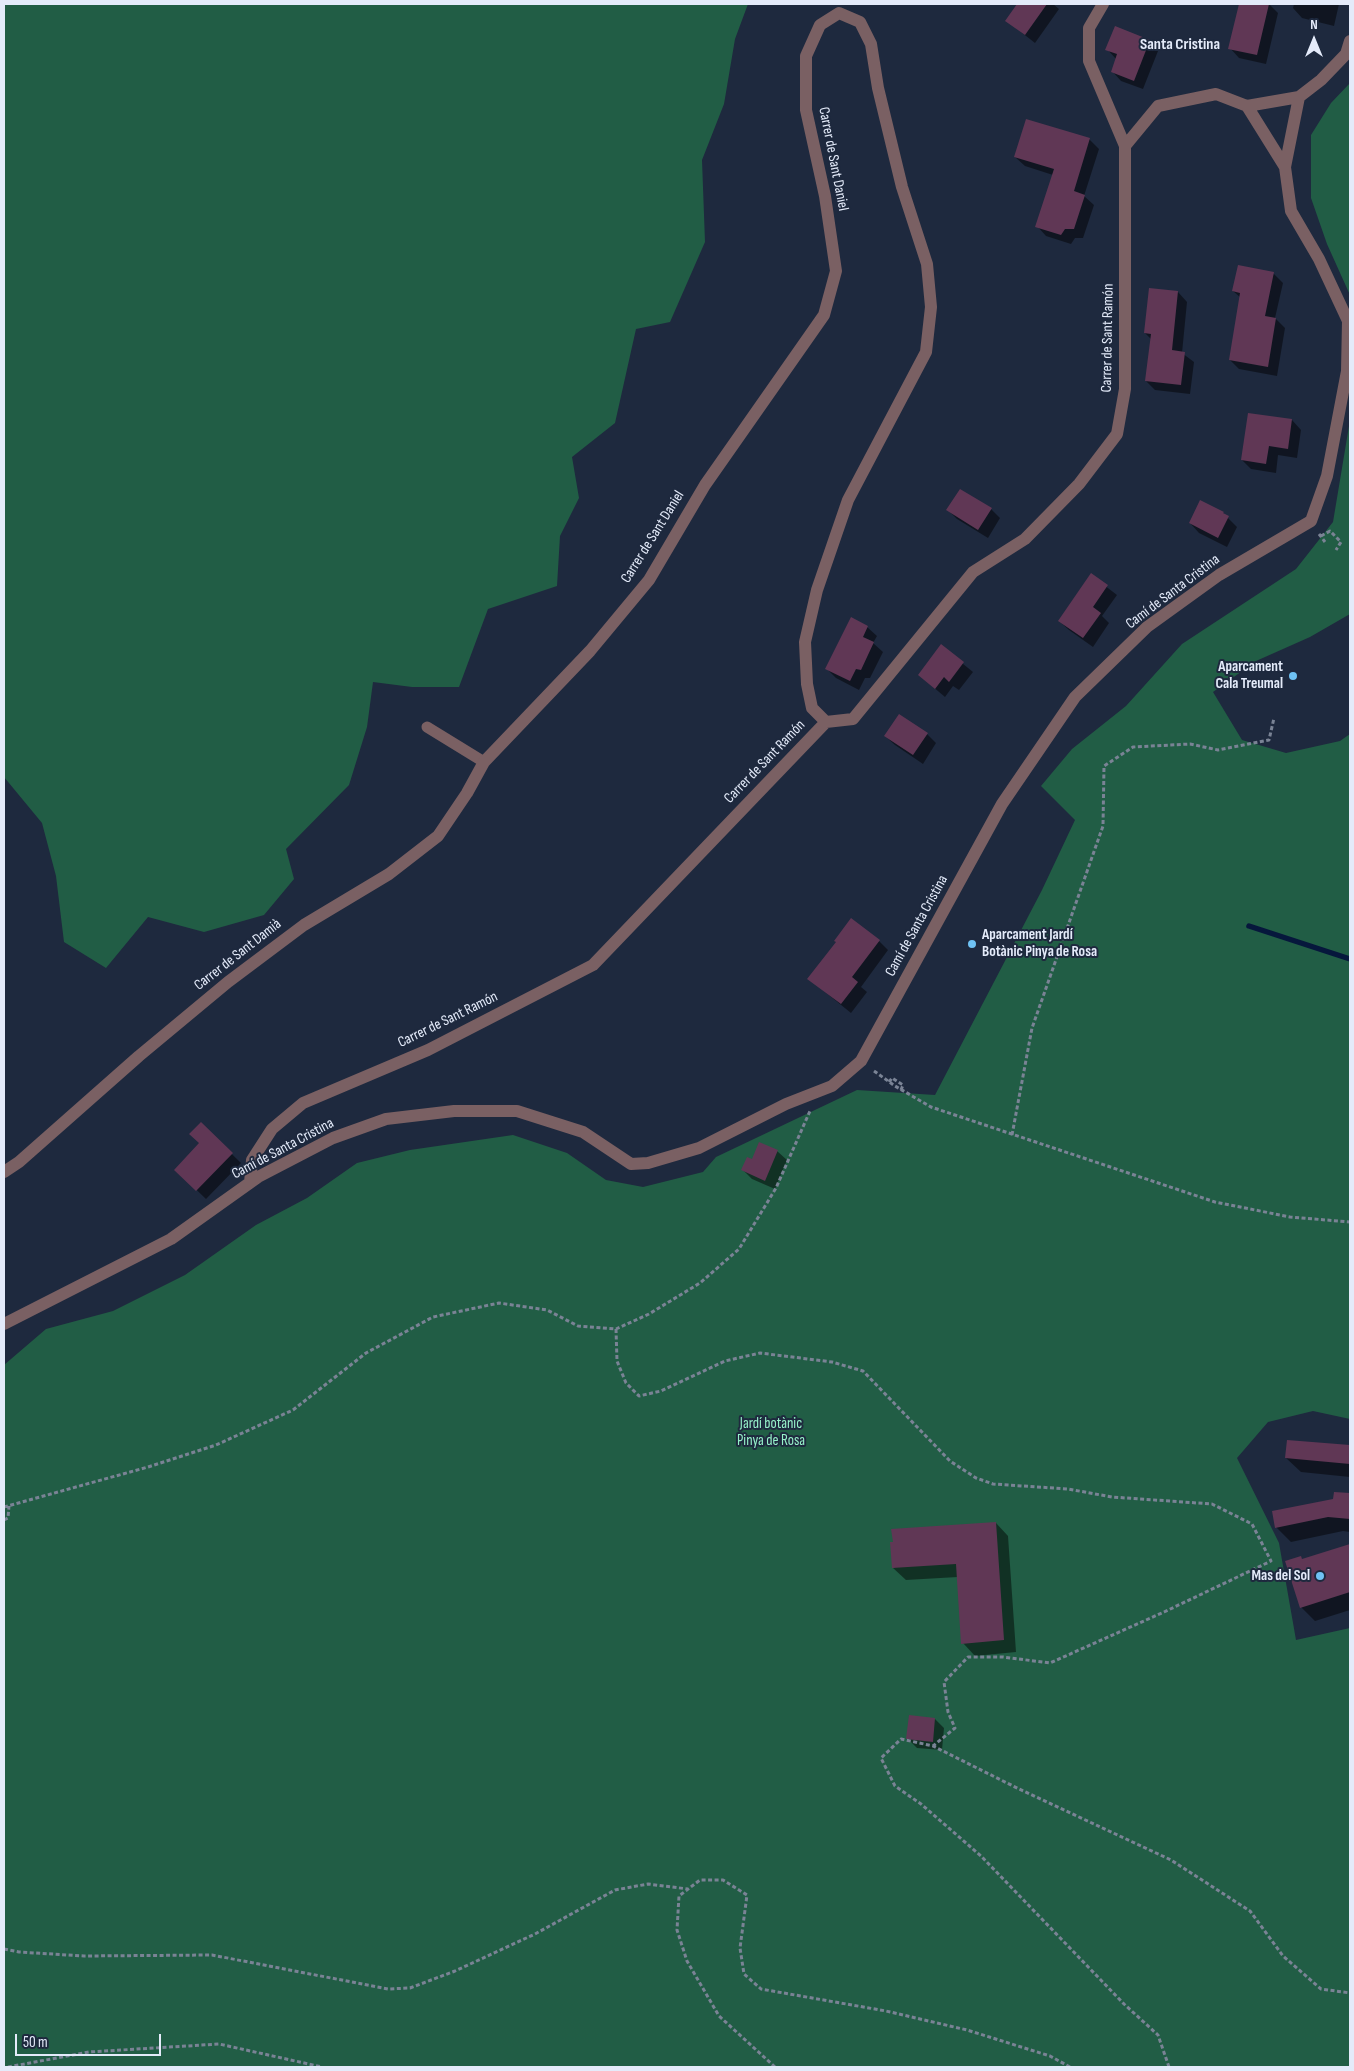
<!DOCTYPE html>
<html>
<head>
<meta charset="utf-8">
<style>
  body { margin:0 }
  #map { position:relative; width:1354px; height:2071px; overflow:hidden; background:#1e293e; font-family:"Sofia Sans Condensed",sans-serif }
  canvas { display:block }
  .frame { position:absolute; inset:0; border:5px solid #e4ebfa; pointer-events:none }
  .north { position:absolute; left:1289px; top:15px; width:50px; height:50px; -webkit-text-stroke:4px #1e293e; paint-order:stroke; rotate:0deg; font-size:14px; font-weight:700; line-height:20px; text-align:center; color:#e4ebfa }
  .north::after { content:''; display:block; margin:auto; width:18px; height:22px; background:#e4ebfa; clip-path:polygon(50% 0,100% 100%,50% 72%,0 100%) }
  .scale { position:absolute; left:15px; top:2034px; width:146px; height:22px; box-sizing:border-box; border:2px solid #e4ebfa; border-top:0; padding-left:6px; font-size:15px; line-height:18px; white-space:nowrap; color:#e4ebfa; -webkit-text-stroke:4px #1e293e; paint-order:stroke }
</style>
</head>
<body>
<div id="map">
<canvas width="1354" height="2071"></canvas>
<div class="frame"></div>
<div class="north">N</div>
<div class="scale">50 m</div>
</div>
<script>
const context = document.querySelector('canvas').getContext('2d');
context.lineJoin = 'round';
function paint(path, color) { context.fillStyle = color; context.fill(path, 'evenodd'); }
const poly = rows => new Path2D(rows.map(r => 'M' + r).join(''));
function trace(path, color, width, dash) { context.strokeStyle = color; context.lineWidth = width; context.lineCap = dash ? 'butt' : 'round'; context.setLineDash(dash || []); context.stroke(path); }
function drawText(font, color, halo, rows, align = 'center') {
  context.font = font + ' "Sofia Sans Condensed",sans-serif'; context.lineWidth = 4; context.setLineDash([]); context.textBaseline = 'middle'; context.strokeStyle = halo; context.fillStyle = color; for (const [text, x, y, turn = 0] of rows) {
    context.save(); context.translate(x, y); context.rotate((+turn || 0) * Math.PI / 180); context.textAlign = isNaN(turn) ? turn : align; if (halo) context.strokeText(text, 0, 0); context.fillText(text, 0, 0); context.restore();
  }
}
paint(poly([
  [4,4,748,4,735,39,724,104,702,160,705,242,670,322,636,329,615,423,572,457,579,498,560,536,557,586,488,609,459,687,412,687,373,682,367,727,349,785,286,849,294,879,264,915,204,932,148,917,106,968,64,942,56,876,42,823,4,777],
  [1350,83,1350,295,1327,244,1311,198,1311,135,1331,103],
  [1350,420,1350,614,1310,637,1256,661,1213,692,1242,740,1286,753,1340,741,1350,734,1350,1419,1313,1411,1268,1422,1237,1458,1279,1543,1296,1640,1350,1628,1350,2067,4,2067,4,1365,46,1329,113,1311,185,1275,256,1225,307,1198,357,1163,410,1150,513,1135,567,1153,606,1180,643,1187,703,1172,716,1157,857,1090,935,1095,1042,890,1075,820,1041,786,1072,749,1126,706,1182,644,1296,569,1333,522]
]), '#215d45');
paint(poly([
  [1019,4,1053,4,1059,9,1035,43,1007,21],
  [1240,4,1269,4,1278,13,1266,64,1239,58,1230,48],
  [1294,4,1339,4,1334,26,1302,18,1293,8],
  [1149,42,1158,51,1143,89,1121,81,1112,71,1116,59,1107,49],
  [1089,139,1099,149,1084,196,1094,205,1083,238,1075,238,1071,244,1046,236,1037,226,1053,175,1025,166,1015,157],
  [1274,274,1283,283,1275,318,1285,328,1277,376,1239,369,1230,360,1241,298,1233,291],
  [1178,292,1187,302,1182,353,1194,362,1190,394,1155,390,1146,381,1151,339,1145,333],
  [1292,420,1301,430,1297,458,1278,455,1276,473,1251,469,1242,460],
  [991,509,1000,518,988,538,957,519,948,510],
  [1223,513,1237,527,1227,547,1199,533,1190,523],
  [1091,575,1117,595,1102,616,1109,623,1093,647,1069,630,1059,621],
  [867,627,877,636,873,643,883,652,870,678,865,678,859,690,836,678,827,669],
  [941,646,973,672,959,690,953,686,945,697,919,675],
  [927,734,936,743,923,764,895,745,885,736],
  [879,941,888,950,861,987,867,992,851,1013,809,979],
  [201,1124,241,1163,206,1199,176,1170,201,1143],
  [777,1151,787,1160,775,1189,752,1179,743,1170,753,1160],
  [1288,1441,1350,1447,1350,1477,1301,1472,1286,1458],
  [1335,1493,1350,1494,1350,1532,1343,1531,1291,1542,1276,1527,1334,1500],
  [996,1523,1008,1536,1016,1652,975,1656,963,1643,958,1577,906,1580,893,1568],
  [1350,1546,1350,1610,1315,1621,1301,1607,1300,1557,1303,1560],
  [935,1719,944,1728,942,1750,917,1748,908,1739]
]), '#0007');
trace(poly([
  [1249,926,1350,959]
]), '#06173c', 5.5);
paint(poly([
  [1017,4,1047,4,1025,35,1005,21],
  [1239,4,1269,4,1257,55,1228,49],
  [1115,26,1150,40,1134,81,1111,72,1117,54,1105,50],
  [1026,119,1090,138,1074,191,1085,195,1074,229,1065,229,1061,235,1035,227,1054,169,1014,157],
  [1238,265,1274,272,1265,316,1276,318,1268,367,1229,360,1240,293,1232,291],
  [1149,288,1178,291,1172,350,1185,352,1181,385,1145,381,1151,334,1144,333],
  [1248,413,1292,419,1288,449,1269,446,1266,464,1241,460],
  [960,489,992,508,978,530,946,510],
  [1200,500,1224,512,1223,513,1229,516,1218,538,1189,523],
  [1091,573,1108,585,1093,607,1101,613,1083,638,1058,621],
  [851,617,868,626,863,637,874,642,861,670,856,669,850,681,825,669],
  [941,644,964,662,949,682,944,677,935,689,918,675],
  [899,714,928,733,913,755,884,736],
  [851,918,880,940,852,977,858,982,841,1004,807,979,836,942,834,941],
  [201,1122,233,1153,196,1191,174,1170,199,1143,189,1134],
  [759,1142,778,1150,765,1181,741,1170,747,1157,752,1159],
  [1287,1440,1350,1445,1350,1464,1285,1458],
  [1334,1492,1350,1493,1350,1519,1328,1517,1275,1528,1272,1511,1333,1499],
  [996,1522,1004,1640,961,1644,956,1564,892,1568,890,1542,893,1542,891,1529],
  [1350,1544,1350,1592,1300,1608,1285,1561,1301,1556,1302,1559],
  [909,1715,935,1718,933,1742,906,1739]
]), '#603755');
trace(poly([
  [1319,534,1325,542],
  [1321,536,1330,531,1341,542,1336,550],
  [874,1071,895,1086,931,1107,1215,1202,1290,1217,1350,1222],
  [889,1082,892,1078,903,1085,901,1090],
  [1012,1135,1032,1028,1103,826,1104,766,1133,747,1190,744,1218,750,1269,740,1274,718],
  [616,1329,617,1361,626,1383,639,1396,661,1391,725,1361,760,1353,832,1362,863,1371,950,1461,976,1478,993,1484,1068,1489,1112,1497,1212,1504,1252,1524,1271,1561,1164,1612,1050,1663,1003,1657,968,1657,944,1682,948,1712,955,1728,933,1746],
  [4,1507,148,1467,216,1445,293,1410,366,1353,433,1317,499,1303,547,1310,578,1326,616,1329,649,1314,700,1283,739,1249,776,1188,810,1111],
  [4,1520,8,1518,9,1506],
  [4,1949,19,1952,84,1956,212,1955,388,1989,410,1988,455,1971,535,1934,615,1890,648,1884,688,1889],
  [8,2067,89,2052,219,2044,322,2067],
  [775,2067,719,2016,687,1961,677,1930,679,1896,700,1880,723,1880,747,1895,740,1948,744,1974,761,1989,886,2011,967,2030,1050,2056,1070,2067],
  [1169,2067,1158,2035,1124,2004,981,1856,921,1804,895,1786,881,1758,901,1739,933,1746,1019,1789,1171,1860,1250,1911,1283,1956,1321,1989,1350,1993]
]), '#7a8395', 3, [4, 2.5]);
trace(poly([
  [427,727,484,762]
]), '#7a6063', 11);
trace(poly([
  [1247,106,1285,167],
  [1125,146,1158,106,1216,94,1247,106,1299,97],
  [4,1172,19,1162,139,1056,228,982,304,925,389,874,438,836,467,793,484,762,590,651,649,580,705,485,824,315,836,271,825,196,806,110,806,56,820,25,839,13,860,22,871,44,878,88,902,187,927,264,931,307,926,352,848,500,817,590,805,642,807,684,812,708,826,722],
  [250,1183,252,1160,272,1129,303,1103,428,1050,593,965,826,722,853,719,973,572,1025,539,1079,484,1117,434,1125,389,1125,146,1089,61,1089,28,1103,4],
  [4,1324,171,1239,258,1177,333,1138,386,1119,454,1111,517,1111,583,1132,631,1164,648,1163,699,1148,786,1104,832,1086,861,1061,1002,804,1075,697,1147,627,1219,575,1311,521,1327,476,1347,371,1348,321,1319,259,1291,211,1285,167,1299,97,1321,80,1346,54,1350,41]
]), '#7a6063', 12);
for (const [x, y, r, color] of [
  [1293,676,5,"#6fc2f4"],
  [972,944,5,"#6fc2f4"],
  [1320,1576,5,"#6fc2f4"]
]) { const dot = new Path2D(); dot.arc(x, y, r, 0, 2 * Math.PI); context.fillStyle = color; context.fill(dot); trace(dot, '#1e293e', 2); }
drawText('15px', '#e4ebfa', '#1e293e', [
  ["Carrer de Sant Daniel",833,159,79],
  ["Carrer de Sant Ramón",1108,338,-89],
  ["Carrer de Sant Daniel",653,537,-58],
  ["Camí de Santa Cristina",1173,592,-37],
  ["Carrer de Sant Ramón",765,762,-46],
  ["Camí de Santa Cristina",917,926,-61],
  ["Carrer de Sant Damià",238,955,-38],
  ["Carrer de Sant Ramón",448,1020,-26],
  ["Camí de Santa Cristina",283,1149,-28]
]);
drawText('bold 15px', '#e4ebfa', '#1e293e', [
  ["Aparcament",1283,667],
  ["Cala Treumal",1283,684],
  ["Aparcament Jardí",982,935,"left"],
  ["Botànic Pinya de Rosa",982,952,"left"],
  ["Mas del Sol",1310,1576]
], 'right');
drawText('15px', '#96f1c9', '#1e293e', [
  ["Jardí botànic",771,1424],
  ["Pinya de Rosa",771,1441]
]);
drawText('bold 16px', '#e4ebfa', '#1e293e', [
  ["Santa Cristina",1180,45]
]);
</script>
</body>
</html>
